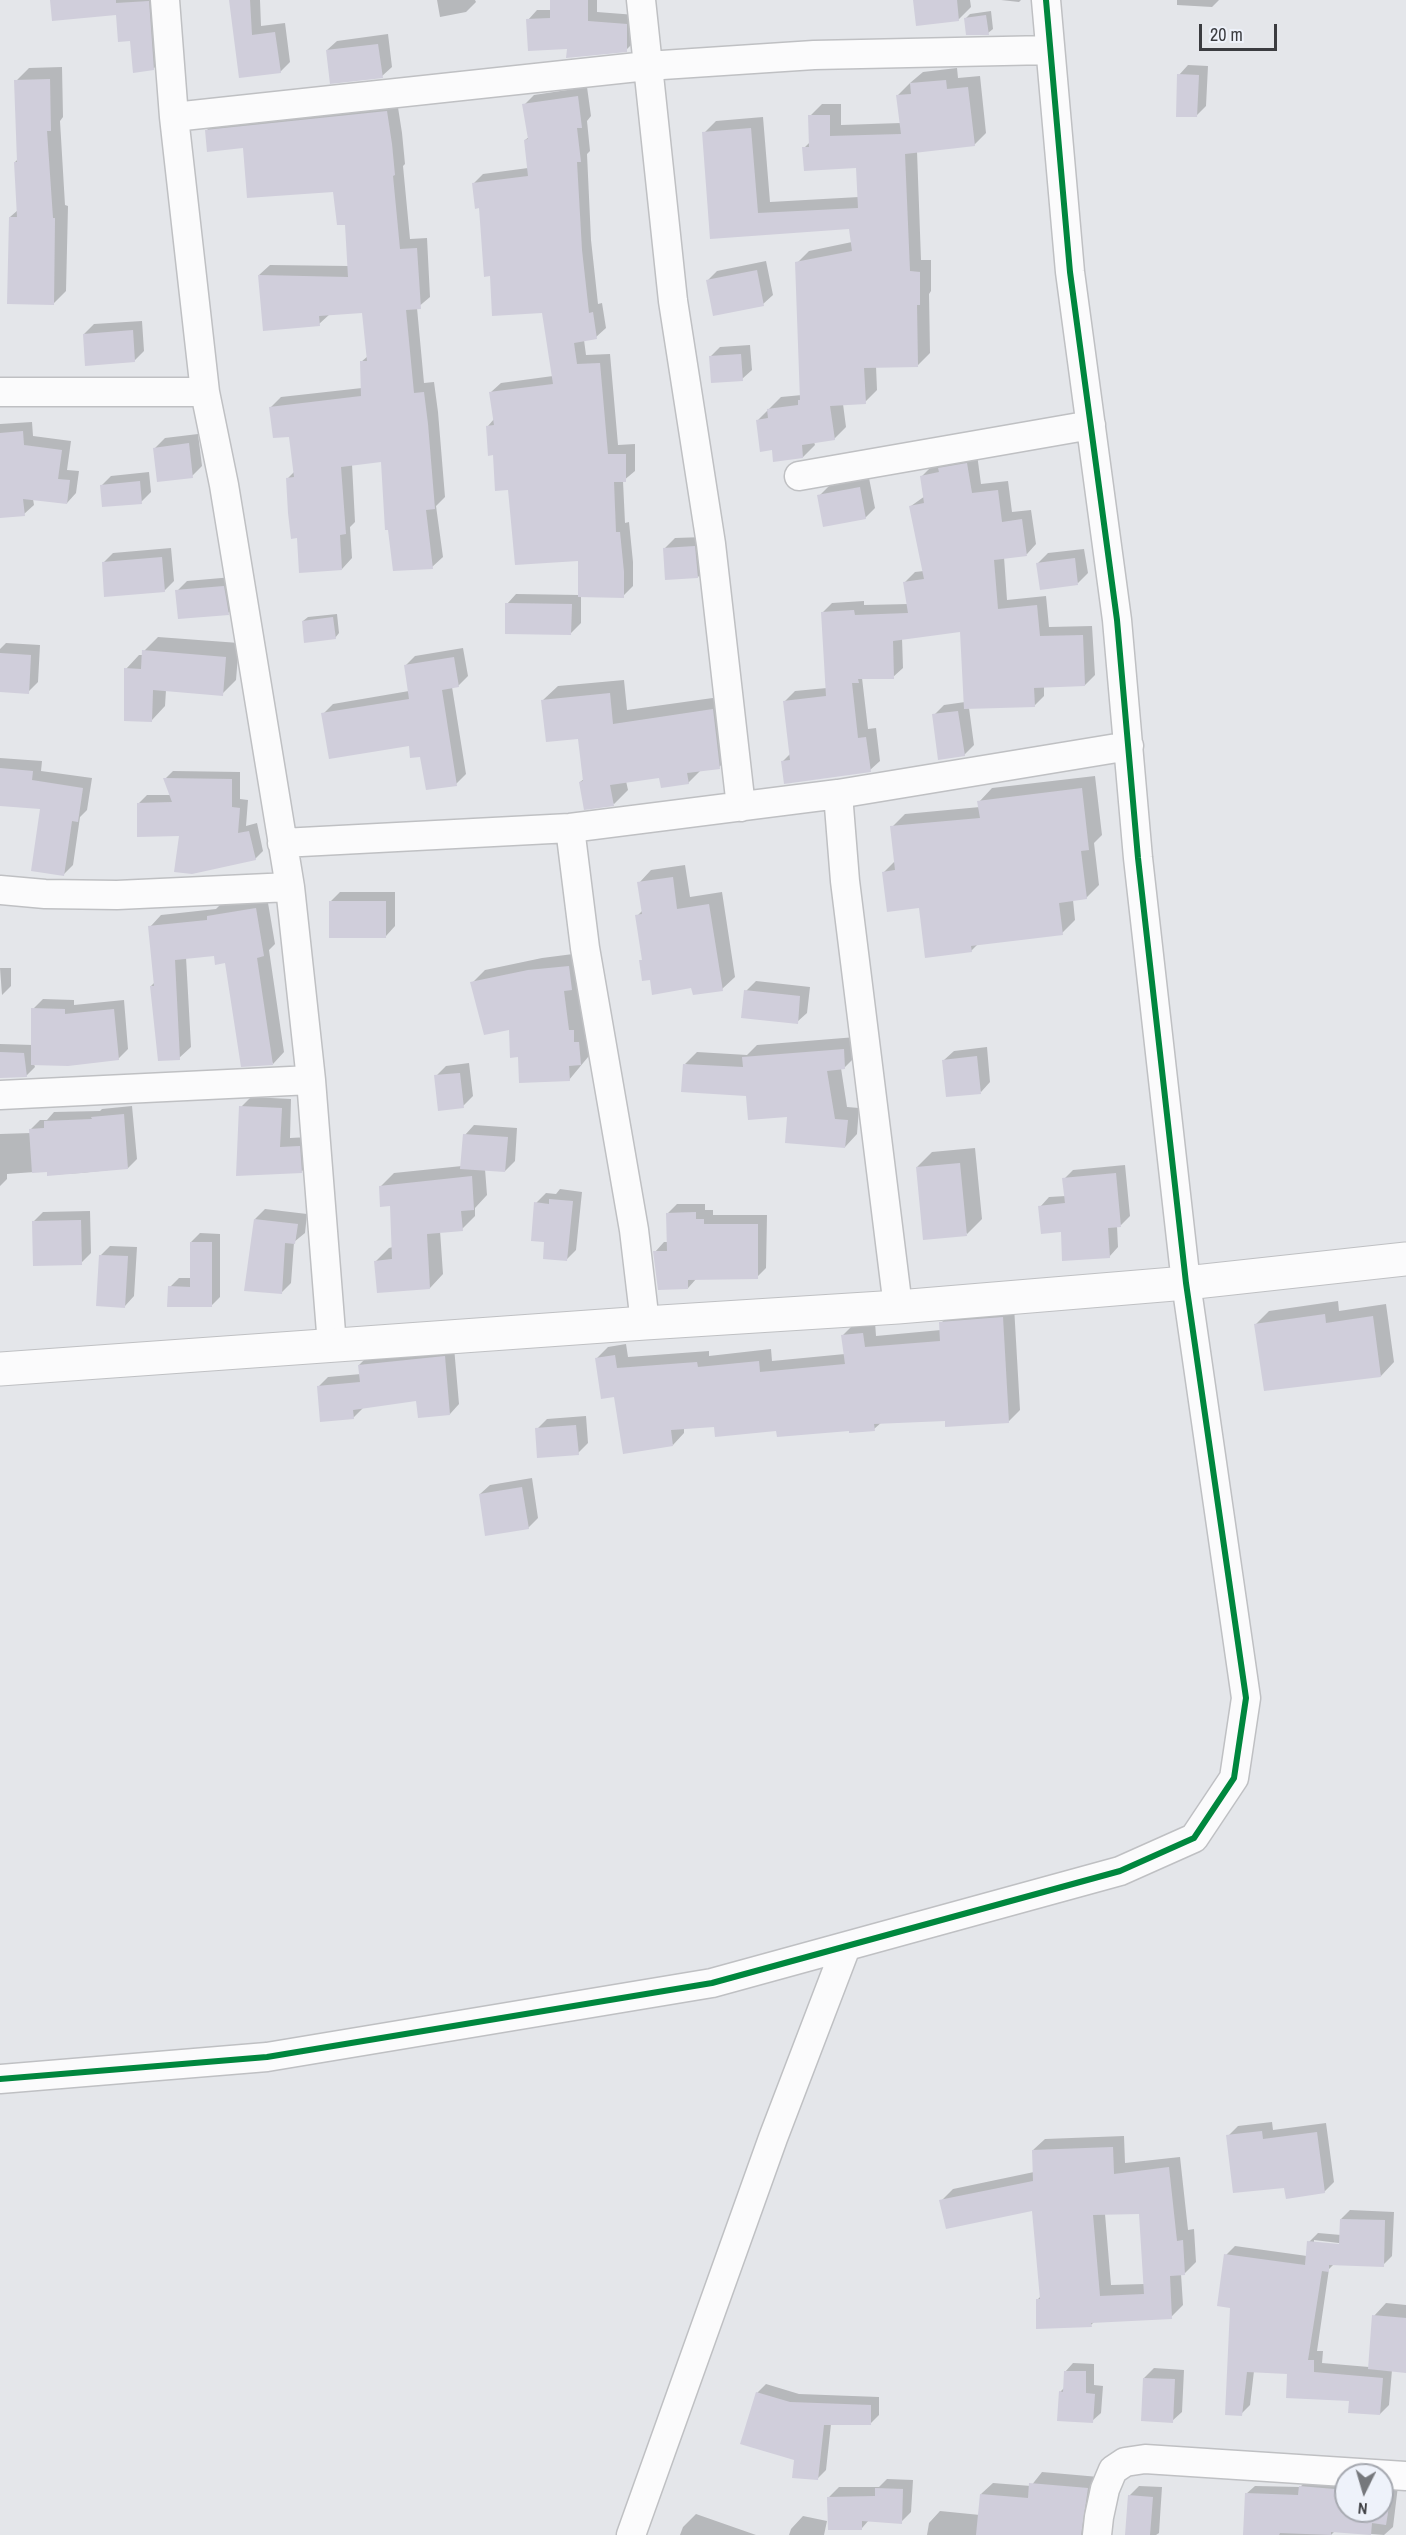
<!DOCTYPE html>
<html>
<head>
<meta charset="utf-8">
<style>
  body { margin:0 }
  #map { position:relative; width:1406px; height:2535px; overflow:hidden; background:#e4e6ea; font-family:"Archivo Narrow",sans-serif }
  canvas { display:block }
  .north { position:absolute; left:1334px; top:2463px; width:60px; height:60px; box-sizing:border-box; background:#eef2fa; border:2px solid #a6a9b0; border-radius:50%; rotate:185deg; font-size:16px; font-weight:700; line-height:24px; text-align:center; color:#3b3c40 }
  .north::after { content:''; display:block; margin:auto; width:21px; height:27px; background:#76787c; clip-path:polygon(50% 0,100% 100%,50% 72%,0 100%) }
  .scale { position:absolute; left:1199px; top:24px; width:78px; height:27px; box-sizing:border-box; border:3px solid #3b3c40; border-top:0; padding-left:8px; font-size:18px; line-height:21px; white-space:nowrap; color:#3b3c40; -webkit-text-stroke:4px #eef2fa; paint-order:stroke }
</style>
</head>
<body>
<div id="map">
<canvas width="1406" height="2535"></canvas>
<div class="north">N</div>
<div class="scale">20 m</div>
</div>
<script>
const context = document.querySelector('canvas').getContext('2d');
context.lineJoin = 'round';
function paint(path, color) { context.fillStyle = color; context.fill(path, 'evenodd'); }
const poly = rows => new Path2D(rows.map(r => 'M' + r).join(''));
function trace(path, color, width, dash) { context.strokeStyle = color; context.lineWidth = width; context.lineCap = dash ? 'butt' : 'round'; context.setLineDash(dash || []); context.stroke(path); }
paint(poly([
  [52,0,157,0,162,60,153,69,132,40,117,7],
  [220,0,260,0,261,26,285,23,290,62,280,72,240,77,230,0],
  [437,0,475,0,476,2,466,12,440,17],
  [551,0,597,0,597,12,636,15,635,41,626,50,569,47,528,20,537,10,551,10],
  [915,0,970,0,971,7,958,20],
  [1001,0,1021,0,1019,2],
  [1177,0,1219,0,1212,7,1177,5],
  [991,11,993,29,988,33,966,18,970,14],
  [388,34,392,67,382,76,327,50,337,41],
  [1188,65,1208,66,1206,106,1196,116,1179,75],
  [62,67,63,117,60,121,65,205,68,206,66,291,53,304,10,217,18,210,15,162,18,159,16,81,29,68],
  [957,68,958,78,980,76,986,133,974,145,917,151,921,260,931,260,931,291,929,294,930,353,918,365,876,366,877,390,865,402,843,404,846,427,834,439,814,442,815,445,803,457,774,448,757,421,781,397,802,395,797,263,809,251,852,242,850,227,712,237,704,133,716,121,763,117,770,202,859,197,858,167,804,148,810,142,810,116,822,104,841,104,841,125,901,123,898,95,910,83,923,72],
  [587,87,591,116,587,121,590,151,587,154,591,240,598,304,602,303,606,328,596,337,584,340,586,355,610,354,618,445,635,444,635,471,623,481,625,523,629,522,633,562,633,586,623,596,581,595,581,623,571,633,507,604,516,594,579,595,580,560,510,488,494,454,488,426,494,419,491,392,501,383,553,376,543,312,491,275,480,207,473,184,483,174,528,168,525,140,529,137,524,105,534,95],
  [397,101,402,133,405,164,403,166,410,239,427,238,430,297,417,308,424,383,434,382,438,412,445,497,436,506,443,557,432,567,383,460,352,464,355,522,350,527,352,558,342,569,298,537,288,478,294,472,290,435,271,407,281,397,362,388,361,362,368,356,363,311,330,314,319,324,259,275,270,265,349,266,346,223,335,190,206,131,217,120],
  [766,261,773,295,763,304,708,280,717,271],
  [142,321,144,351,134,361,84,334,94,324],
  [750,345,752,370,742,379,710,357,720,347],
  [32,422,33,436,71,441,67,470,79,471,76,493,67,503,33,499,34,505,24,514,0,516,0,424],
  [198,434,202,466,192,476,155,448,165,438],
  [977,454,981,484,1008,481,1012,512,1031,510,1036,544,1027,554,1004,557,1007,600,1046,596,1049,627,1092,626,1095,675,1085,685,1044,686,1044,696,1034,706,969,708,974,745,964,755,934,715,944,705,965,702,961,630,902,638,903,668,893,677,862,678,868,729,876,728,880,761,870,770,782,762,791,753,785,701,795,691,827,688,822,613,832,603,864,601,864,605,908,604,905,582,915,572,924,571,911,506,925,496,922,476,932,466],
  [149,472,151,492,141,502,101,486,111,476],
  [869,478,875,508,865,518,819,496,829,486],
  [704,537,707,567,698,577,665,548,675,538],
  [171,548,174,581,164,591,103,563,113,553],
  [1084,549,1088,573,1078,583,1038,563,1048,553],
  [233,577,238,603,228,613,177,591,187,581],
  [337,614,339,633,335,638,303,621,308,617],
  [158,637,239,643,236,680,222,694,166,690,165,706,152,720,126,669,139,655,143,655,144,651],
  [6,643,40,645,38,682,28,692,0,690,0,649],
  [463,648,468,676,458,686,452,687,466,774,456,784,410,744,323,714,333,704,409,691,405,666,415,656],
  [624,680,627,710,727,696,734,753,719,767,701,770,688,783,661,776,626,781,628,790,614,804,580,782,584,779,580,737,543,700,558,686],
  [0,758,42,761,41,771,92,778,87,810,80,817,73,865,63,875,42,808,0,804],
  [173,771,240,772,240,799,248,800,246,826,257,823,263,851,255,859,181,834,138,804,147,795,171,795,165,779],
  [1095,776,1102,835,1094,843,1099,885,1086,898,1073,900,1075,920,1062,933,979,943,971,951,883,873,895,861,892,827,905,814,980,807,979,802,992,788],
  [685,865,690,897,722,892,735,977,722,989,651,979,641,961,643,958,637,916,643,910,639,883,651,870],
  [340,892,395,892,395,926,386,936,330,902],
  [267,897,275,944,269,950,284,1052,273,1064,226,961,215,954,186,957,191,1047,179,1058,151,986,155,982,150,927,161,915,216,909,220,905],
  [581,953,577,983,582,1018,586,1018,593,1051,569,1080,520,1056,510,1028,472,983,485,970,542,958],
  [0,968,11,968,11,986,2,995],
  [756,981,810,987,807,1013,797,1022,746,991],
  [43,999,74,1000,74,1005,124,1000,128,1049,118,1059,34,1064,35,1067,26,1076,0,1077,0,1044,33,1045,33,1009],
  [856,1037,857,1055,844,1068,841,1068,847,1107,859,1108,857,1134,845,1147,789,1115,685,1064,697,1052,747,1055,757,1045],
  [987,1047,990,1082,981,1092,944,1060,954,1051],
  [469,1063,473,1096,463,1106,436,1076,446,1066],
  [251,1097,291,1099,290,1138,309,1137,311,1162,301,1172,241,1107],
  [132,1106,137,1159,128,1168,81,1173,49,1175,48,1171,7,1174,7,1179,0,1186,0,1134,31,1133,31,1129,40,1120,47,1120,54,1112,100,1111,102,1109],
  [474,1125,517,1128,515,1161,505,1171,485,1169,487,1195,475,1208,475,1216,462,1229,440,1231,443,1274,430,1288,376,1261,389,1248,393,1247,391,1204,381,1186,394,1173,462,1166,465,1135],
  [975,1148,982,1219,967,1234,917,1167,932,1152],
  [1125,1165,1130,1216,1121,1225,1117,1226,1118,1247,1109,1257,1062,1230,1040,1207,1049,1197,1066,1196,1064,1179,1073,1170],
  [560,1189,582,1192,576,1250,566,1260,546,1241,536,1203,546,1193,556,1194],
  [677,1204,705,1204,705,1210,713,1210,713,1215,767,1215,766,1268,757,1277,697,1278,688,1288,655,1252,664,1242,668,1242,668,1213],
  [265,1209,307,1214,305,1233,294,1242,291,1283,282,1292,255,1219],
  [90,1211,91,1253,81,1263,33,1222,43,1212],
  [200,1233,220,1234,220,1297,211,1306,170,1287,179,1278,191,1278,191,1242],
  [110,1246,137,1247,134,1296,125,1306,100,1256],
  [1338,1301,1339,1311,1386,1304,1394,1362,1381,1376,1256,1324,1269,1311],
  [1014,1306,1020,1410,1008,1422,946,1419,882,1422,874,1429,778,1430,715,1425,684,1427,684,1433,673,1445,615,1395,597,1358,608,1347,626,1344,628,1357,709,1351,709,1356,771,1349,772,1361,845,1354,843,1335,854,1324,875,1322,876,1336,941,1330,941,1323,953,1311],
  [454,1347,459,1404,450,1414,417,1399,363,1408,353,1418,318,1387,328,1377,361,1374,359,1365,369,1355],
  [586,1416,588,1443,578,1453,537,1429,547,1419],
  [532,1478,538,1518,528,1528,480,1494,490,1485],
  [1272,2122,1273,2130,1326,2123,1334,2182,1324,2192,1286,2186,1228,2136,1238,2126],
  [1124,2136,1125,2163,1180,2157,1188,2230,1194,2229,1196,2262,1185,2273,1181,2274,1183,2305,1171,2317,1095,2321,1091,2325,1037,2300,1042,2295,1034,2209,941,2201,953,2189,1034,2172,1033,2150,1045,2139],
  [1141,2212,1145,2284,1111,2285,1105,2214],
  [1350,2210,1394,2212,1392,2256,1383,2265,1335,2263,1329,2269,1317,2351,1323,2351,1322,2363,1369,2367,1374,2316,1386,2303,1406,2305,1406,2371,1392,2370,1389,2405,1380,2414,1289,2372,1254,2371,1250,2405,1241,2414,1226,2255,1235,2246,1307,2256,1309,2242,1318,2233,1341,2235,1341,2219],
  [1314,2240,1347,2244,1346,2247,1314,2243],
  [1073,2363,1094,2364,1094,2385,1103,2386,1101,2413,1092,2421,1060,2392,1065,2387,1065,2372],
  [1154,2368,1184,2370,1182,2412,1172,2421,1144,2378],
  [766,2384,799,2394,879,2397,879,2415,871,2423,831,2424,826,2470,817,2479,795,2459,757,2393],
  [1042,2472,1099,2477,1089,2535,927,2535,929,2523,940,2511,980,2515,981,2494,993,2483,1031,2486],
  [887,2479,913,2480,911,2512,901,2522,869,2520,862,2528,829,2497,839,2487,879,2487],
  [1309,2479,1346,2481,1346,2511,1382,2511,1382,2484,1398,2486,1393,2527,1384,2535,1335,2531,1331,2535,1245,2535,1246,2494,1255,2486,1300,2487],
  [1139,2486,1162,2487,1159,2533,1156,2535,1126,2535,1129,2496],
  [696,2514,756,2535,680,2535,683,2527],
  [803,2516,827,2521,824,2535,789,2535,791,2529]
]), '#0003');
paint(poly([
  [50,0,116,0,116,3,149,1,154,70,133,73,130,41,118,42,116,15,52,21],
  [229,0,250,0,252,35,275,32,281,73,239,78],
  [550,0,588,0,588,21,627,24,627,52,566,58,567,49,528,51,526,19,550,18],
  [913,0,957,0,959,21,916,26],
  [986,15,989,35,966,35,964,18],
  [378,44,383,78,330,84,326,50],
  [1177,74,1199,75,1197,117,1176,117],
  [50,79,51,131,47,131,53,218,55,218,54,305,7,304,9,217,17,217,14,162,17,162,14,80],
  [946,80,947,89,968,87,975,146,905,154,910,271,920,272,920,305,917,305,918,367,864,368,866,404,830,406,835,440,802,445,803,458,773,462,772,450,760,452,756,420,768,418,767,409,798,405,798,400,800,400,795,262,852,251,849,229,710,239,702,132,751,128,758,213,858,208,856,168,804,171,802,147,809,147,808,115,830,115,830,136,901,134,896,95,911,94,910,83],
  [578,96,582,128,577,128,581,162,577,162,582,250,589,313,593,312,597,339,574,343,577,364,600,363,608,454,626,454,626,482,614,482,616,532,620,532,624,572,624,598,578,597,578,561,515,565,508,490,495,491,493,455,488,456,486,426,494,425,489,392,553,384,542,313,492,316,490,276,484,277,479,208,475,209,472,183,528,176,524,140,528,139,522,104],
  [387,111,392,144,395,175,393,176,400,249,417,248,421,309,406,310,414,393,424,392,428,424,435,509,426,510,433,569,393,571,388,530,385,530,381,462,341,467,346,534,340,535,342,570,299,573,297,538,291,539,288,513,286,478,294,477,289,437,273,438,269,407,361,396,360,361,367,361,362,313,319,316,320,326,263,331,258,275,348,277,345,225,337,225,333,192,247,198,243,148,207,152,205,130],
  [757,270,764,306,713,316,706,280],
  [133,330,135,362,85,366,83,334],
  [741,354,743,381,711,383,709,356],
  [23,431,24,445,62,450,58,479,70,480,67,504,23,499,25,516,0,518,0,433],
  [189,443,193,478,157,482,153,448],
  [967,463,972,493,998,490,1002,522,1022,519,1027,556,994,560,998,609,1037,605,1040,636,1083,635,1085,686,1034,688,1035,707,964,709,960,632,893,641,894,679,858,679,859,683,852,683,858,738,866,737,871,772,784,784,781,761,790,760,783,701,826,696,821,612,854,610,855,615,908,613,903,582,924,579,909,506,924,503,920,476,939,472,938,468],
  [140,481,142,504,102,507,100,485],
  [860,487,866,519,823,527,817,495],
  [695,546,698,578,665,580,663,548],
  [162,557,165,592,104,597,102,562],
  [1075,558,1078,585,1040,590,1036,563],
  [224,586,229,615,178,619,175,590],
  [505,603,572,604,571,635,505,634],
  [333,617,336,639,304,643,302,621],
  [142,650,226,657,223,696,153,690,152,722,124,721,124,668,141,669],
  [0,653,31,655,29,694,0,692],
  [454,657,459,687,442,690,457,786,426,790,420,757,410,758,409,746,329,759,321,713,409,699,404,665],
  [610,693,613,724,713,709,720,769,687,773,689,784,661,788,659,778,610,785,614,806,584,810,579,782,583,781,578,739,546,742,541,700],
  [958,711,965,756,938,760,932,714],
  [0,768,33,771,32,780,83,788,78,822,72,821,64,876,31,871,40,809,0,806],
  [163,778,232,779,232,807,240,808,238,833,249,831,256,860,192,874,174,872,179,836,137,837,137,803,172,802],
  [1082,788,1089,850,1081,851,1087,899,1059,903,1063,935,971,946,972,952,925,958,919,908,887,912,882,872,895,870,890,826,980,818,977,801],
  [673,877,677,909,709,904,723,991,693,995,691,988,652,995,650,980,642,981,639,960,642,960,635,915,642,914,637,882],
  [329,901,386,901,386,938,329,938],
  [256,908,264,956,257,958,273,1065,241,1067,225,963,215,965,214,956,175,960,180,1060,158,1061,150,986,154,986,148,926,207,920,207,916],
  [569,966,572,990,564,991,569,1030,574,1030,574,1042,579,1042,581,1065,569,1066,570,1081,519,1083,518,1057,510,1058,509,1030,484,1035,470,982,528,970],
  [744,990,800,996,798,1024,741,1018],
  [31,1008,65,1009,65,1014,114,1009,119,1060,68,1066,31,1065],
  [844,1049,845,1069,827,1071,835,1119,848,1120,845,1148,785,1143,787,1117,748,1120,746,1096,681,1092,683,1064,743,1067,742,1057],
  [0,1052,24,1053,27,1077,0,1078],
  [977,1056,981,1094,946,1097,942,1060],
  [460,1073,464,1108,438,1111,434,1075],
  [239,1106,282,1108,280,1147,300,1146,302,1173,236,1176],
  [124,1114,128,1169,47,1176,47,1172,32,1173,29,1129,44,1128,44,1121,92,1119,91,1117],
  [463,1134,508,1137,505,1172,460,1169],
  [960,1163,967,1236,923,1240,916,1167],
  [1116,1173,1121,1227,1108,1228,1110,1258,1062,1261,1061,1232,1041,1234,1038,1206,1065,1203,1062,1178],
  [472,1176,474,1210,461,1211,463,1231,427,1234,430,1289,377,1293,374,1261,392,1259,390,1206,380,1207,379,1186],
  [549,1199,573,1201,567,1261,543,1259,544,1242,531,1241,534,1202,549,1204],
  [696,1212,696,1219,704,1219,704,1224,758,1224,758,1279,688,1280,688,1289,658,1290,653,1251,667,1251,666,1213],
  [254,1219,298,1224,295,1244,285,1243,282,1294,244,1291],
  [81,1220,82,1265,33,1266,32,1221],
  [190,1242,212,1242,212,1307,167,1307,168,1286,190,1287],
  [99,1255,128,1256,125,1308,96,1306],
  [1325,1314,1326,1323,1373,1316,1381,1377,1264,1391,1254,1324],
  [1003,1317,1009,1423,945,1427,945,1421,874,1424,875,1431,849,1433,849,1431,777,1437,776,1431,715,1437,714,1427,671,1430,673,1446,623,1454,614,1397,601,1399,595,1358,615,1355,617,1368,697,1362,698,1367,759,1361,760,1372,845,1364,841,1335,863,1333,865,1347,940,1341,939,1322],
  [445,1356,450,1415,418,1418,416,1401,353,1410,354,1419,320,1422,317,1386,360,1382,358,1365],
  [576,1425,579,1455,537,1458,535,1428],
  [522,1487,529,1529,485,1536,479,1494],
  [1262,2131,1263,2139,1317,2132,1325,2193,1286,2199,1284,2188,1233,2193,1226,2135],
  [1113,2147,1114,2174,1169,2167,1177,2241,1183,2240,1185,2275,1170,2276,1172,2319,1091,2323,1092,2327,1036,2329,1036,2299,1040,2299,1032,2211,946,2229,939,2200,1033,2181,1032,2150],
  [1139,2214,1144,2294,1100,2296,1093,2215],
  [1340,2219,1385,2220,1384,2267,1329,2265,1329,2272,1322,2271,1308,2360,1314,2360,1314,2372,1383,2378,1380,2415,1348,2413,1349,2401,1286,2398,1287,2374,1247,2372,1242,2416,1225,2415,1230,2308,1217,2306,1224,2254,1305,2265,1307,2241,1339,2244],
  [1372,2315,1406,2318,1406,2373,1368,2369],
  [1064,2371,1086,2371,1086,2393,1095,2394,1093,2423,1057,2421,1059,2391,1063,2392],
  [1143,2378,1175,2379,1173,2423,1141,2421],
  [756,2392,790,2402,871,2405,871,2425,824,2425,818,2480,792,2478,794,2460,740,2444],
  [1029,2483,1088,2488,1081,2535,976,2535,980,2494,1028,2498],
  [1299,2486,1346,2490,1346,2511,1382,2511,1382,2493,1391,2494,1386,2525,1372,2523,1371,2535,1331,2532,1331,2535,1280,2533,1279,2535,1243,2535,1245,2493,1298,2495],
  [875,2488,903,2489,902,2524,862,2521,862,2530,828,2530,827,2497,875,2496],
  [1128,2495,1153,2497,1150,2535,1125,2535]
]), '#d0cedb');
const minor = poly([
  [165,0,174,117,205,392,224,485,290,887,311,1080,332,1345],
  [641,0,673,301,711,544,741,807],
  [174,117,647,66,814,55,1050,50],
  [0,392,205,392],
  [799,476,1091,425],
  [838,794,845,881,898,1307],
  [570,828,585,948,634,1230,645,1323],
  [282,843,570,828,838,794,1129,746],
  [0,890,45,894,117,895,290,887],
  [0,1095,311,1080],
  [0,2079,267,2057,712,1983,1120,1871,1194,1838,1234,1778,1246,1698,1186,1283,1138,858,1117,620,1070,272,1046,0],
  [631,2535,773,2138,846,1947],
  [1097,2535,1099,2517,1105,2489,1113,2470,1125,2462,1145,2459,1406,2476]
]);
const tertiary = poly([
  [0,1369,645,1323,898,1307,1186,1283,1406,1259]
]);
trace(minor, '#bfc0c3', 31);
trace(tertiary, '#bfc0c3', 35);
trace(minor, '#fbfbfc', 28);
trace(tertiary, '#fbfbfc', 33);
trace(poly([
  [0,2079,267,2057,712,1983,1120,1871,1194,1838,1234,1778,1246,1698,1186,1283,1138,858,1117,620,1070,272,1046,0]
]), '#00873e', 6);
</script>
</body>
</html>
